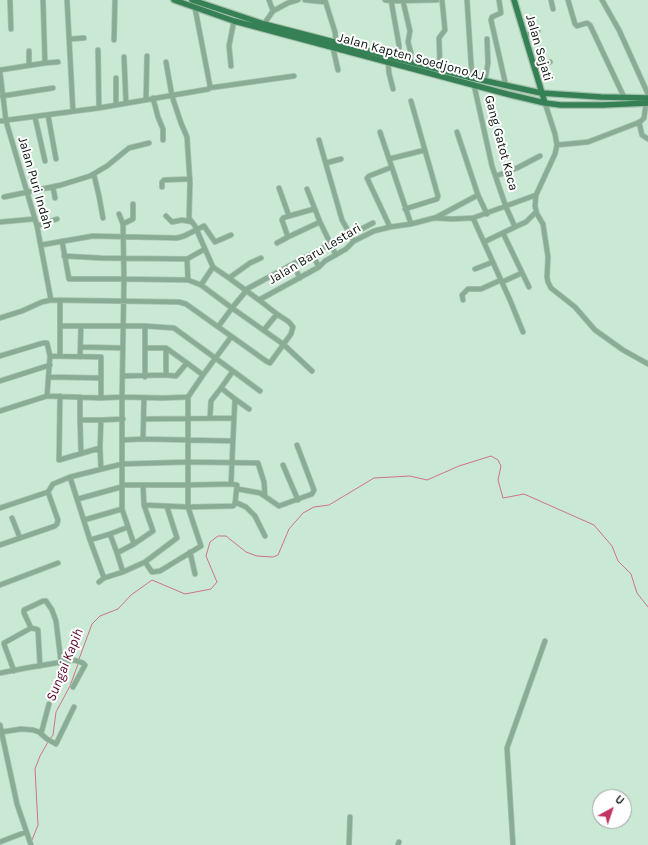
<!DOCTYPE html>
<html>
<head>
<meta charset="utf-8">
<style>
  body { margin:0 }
  #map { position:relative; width:648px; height:845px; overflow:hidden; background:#cae9d4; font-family:Karla,sans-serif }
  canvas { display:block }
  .north { position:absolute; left:592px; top:789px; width:40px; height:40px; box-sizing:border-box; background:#fff; border:1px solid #9ca19e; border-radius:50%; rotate:40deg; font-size:11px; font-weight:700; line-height:16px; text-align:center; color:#08130c }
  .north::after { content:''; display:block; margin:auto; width:14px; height:18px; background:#c13361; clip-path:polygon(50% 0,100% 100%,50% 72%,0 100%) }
</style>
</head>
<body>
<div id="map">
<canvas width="648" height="845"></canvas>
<div class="north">U</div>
</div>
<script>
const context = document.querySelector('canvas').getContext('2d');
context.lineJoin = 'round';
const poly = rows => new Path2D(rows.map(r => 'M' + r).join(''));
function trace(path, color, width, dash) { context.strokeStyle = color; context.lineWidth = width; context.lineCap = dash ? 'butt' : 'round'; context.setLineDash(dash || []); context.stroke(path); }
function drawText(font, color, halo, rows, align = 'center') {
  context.font = font + ' Karla,sans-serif'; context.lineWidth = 4; context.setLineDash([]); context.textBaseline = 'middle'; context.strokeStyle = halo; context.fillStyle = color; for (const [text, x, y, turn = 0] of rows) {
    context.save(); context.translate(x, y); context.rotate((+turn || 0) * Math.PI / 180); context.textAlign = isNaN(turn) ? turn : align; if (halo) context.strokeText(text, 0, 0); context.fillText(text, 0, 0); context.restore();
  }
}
trace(poly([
  [79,659,92,624,100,616,118,609,131,595,152,580,185,594,211,589,217,582,206,556,210,542,218,536,226,536,246,552,257,556,273,557,278,555,289,529,303,513,314,507,329,505,374,478,410,476,427,480,459,466,491,456,498,460,501,466,498,480,503,498,524,494,594,525,612,546,618,561,631,574,637,593,648,607],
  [50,739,53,735,56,712,70,686,78,664],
  [32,840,38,825,35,769,40,756,48,742]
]), '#d07288', 1);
const minor = poly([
  [10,0,11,29],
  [67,0,73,111],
  [269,0,273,11],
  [305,0,325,2],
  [325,0,335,32,336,42],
  [385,0,392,1,437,0],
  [391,0,399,45,399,58],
  [467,0,472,78],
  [499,0,501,13,492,17,491,20,506,86],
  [551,0,553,9],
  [568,0,575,24,577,26,587,23,590,25,624,97],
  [602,0,619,30,648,94],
  [403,1,410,31,408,42,411,53,410,61],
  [264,24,273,11,288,3,298,0],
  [524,36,538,31],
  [70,39,84,38],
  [114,40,115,0],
  [333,48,338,70],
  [98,50,99,108],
  [29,51,29,65],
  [124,57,126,103],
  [388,61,389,73,393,89],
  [166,62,172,96,181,123,187,137,190,183,189,218,195,226,205,249],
  [45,63,58,62],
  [231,66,229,46,234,21],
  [440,69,439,38,445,30,442,0],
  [534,69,550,62],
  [0,70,45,63,43,0],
  [0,72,6,121,37,226,51,300],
  [116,78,116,104],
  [485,81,488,63,487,39],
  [474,85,492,166,506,207,515,227,484,242],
  [209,88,294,76],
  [2,96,53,88],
  [153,98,158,117,163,129,163,140],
  [146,99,147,56],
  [545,103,555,134,557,145,555,154,536,195,535,206,537,214,543,224,548,257,547,277,548,282,551,288,575,307,595,330,623,350,648,364],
  [48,115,56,159],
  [35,117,45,161],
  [0,121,99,108,209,89,210,86,195,8],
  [639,122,642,135,648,139],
  [380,132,411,224],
  [457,132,478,195,487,214],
  [319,140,342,220,354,241],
  [557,145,588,142,640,122,644,118,646,103],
  [389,159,425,150],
  [326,163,341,159],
  [94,175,99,196,103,218],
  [496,176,517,168,540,156],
  [53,187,55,198],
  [162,187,162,182,164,180,190,179],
  [279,188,289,216,314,209],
  [307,189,320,222,336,255],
  [4,197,61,185,90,176,107,166,129,148,149,143],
  [405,209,437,199,438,196,411,101],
  [166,216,172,222,182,220,192,222],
  [289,216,283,218,282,220,288,237,320,222],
  [435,218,478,195],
  [473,218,510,300,523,332],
  [0,222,34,219],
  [123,224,133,219,133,204],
  [37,226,57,219],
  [390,227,367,178,369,176,392,167],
  [515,227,526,222,536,212],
  [503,233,529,287],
  [350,235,373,223],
  [62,241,69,279,124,279,123,224,119,214],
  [277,243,288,237],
  [41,245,93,236,177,238,184,236,204,226,215,242,231,235],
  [312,254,319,267],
  [64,256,101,258,187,259],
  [293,264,300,278],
  [475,269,493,262],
  [188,280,187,259,205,249,213,267],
  [502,282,522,273],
  [201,285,213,267,229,278],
  [245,290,330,244],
  [246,291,232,308,283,344,312,371],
  [259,300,229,278,250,263,261,258],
  [463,300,462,295,468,289,481,289,501,280],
  [0,318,22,311,42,302,51,300,179,302,186,304,266,361,270,363,291,334,293,327,289,322,277,314,259,300,319,267,325,261,346,249,354,241,374,231,390,227,411,224,434,218,452,219,473,218,536,195],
  [60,326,145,326,174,328,233,371,221,388],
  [145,326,145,377],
  [264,330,277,314],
  [81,347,123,348],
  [145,348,166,348],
  [0,356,43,343,47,343,50,356,47,396],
  [50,356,101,357,101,398],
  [60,356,60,300],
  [80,357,81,326],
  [233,371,260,391],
  [166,375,166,348,187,363],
  [203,375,231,337],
  [123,376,166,375,176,376,187,363,203,375,188,397],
  [50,377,101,378],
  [0,381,50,365],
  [60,396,59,460,100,448,101,469],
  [80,397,80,420],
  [144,398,143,439,233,441],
  [235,399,249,409],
  [0,411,47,396,101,398,122,397,163,398,188,397,188,485,122,485,122,397,124,279,188,280,201,285,232,308,218,327],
  [145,419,234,418,235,399,221,388,211,401,210,417],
  [101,420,123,419],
  [123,440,143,439],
  [81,453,80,420,101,420,100,448],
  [283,465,298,500],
  [70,477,90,540],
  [122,485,122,509,134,544,153,531,144,505],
  [143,485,144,505,189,507,233,506,235,504,237,485,231,484],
  [238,489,260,493,279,506,312,494,314,490,297,445],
  [78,499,121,487],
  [235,502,246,507,255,516,265,536],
  [0,508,48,492],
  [12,518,20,538],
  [84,520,122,509],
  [110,534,128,527],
  [0,545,55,526,57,524,58,520,48,492,53,484,70,477,122,464,188,462,258,463,264,482,265,496],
  [190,552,195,574],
  [145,562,152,572,160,571,201,546,188,507,188,485,231,484,234,418],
  [123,572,145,562,177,538,167,507],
  [104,578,90,540,110,534,117,553],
  [99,582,104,578,123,572,117,553,134,544],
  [0,585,58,563],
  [31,628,24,613,24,610,43,601,46,601,52,610,56,621,61,662],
  [14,671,4,644,4,643,31,628,36,629,38,630,40,666],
  [0,673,26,668,74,660,83,663,85,665,73,687],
  [0,725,17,804,31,845],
  [2,732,21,729,33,730,39,732,47,739,56,744,74,707],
  [41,734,49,704],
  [0,842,26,832],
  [349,845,350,817],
  [398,845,399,842],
  [513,845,507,748,545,641]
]);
const major = poly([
  [174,0,234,21,507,94,545,103,561,105,603,105,648,103],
  [192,0,264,24,303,34,472,78,541,93,601,97,648,98],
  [514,0,545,103]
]);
trace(minor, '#a7c2b0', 6);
trace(major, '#a7c2b0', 8);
trace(minor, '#88ad94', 4.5);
trace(major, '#358155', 5.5);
drawText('13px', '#08130c', '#fff', [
  ["Jalan Sejati",539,48,74],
  ["Jalan Kapten Soedjono AJ",411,57,15],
  ["Gang Gatot Kaca",501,143,75],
  ["Jalan Puri Indah",35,183,74],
  ["Jalan Baru Lestari",315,254,-31]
]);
drawText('italic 14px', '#580023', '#fff', [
  ["Sungai Kapih",65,665,-68]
]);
</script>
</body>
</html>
